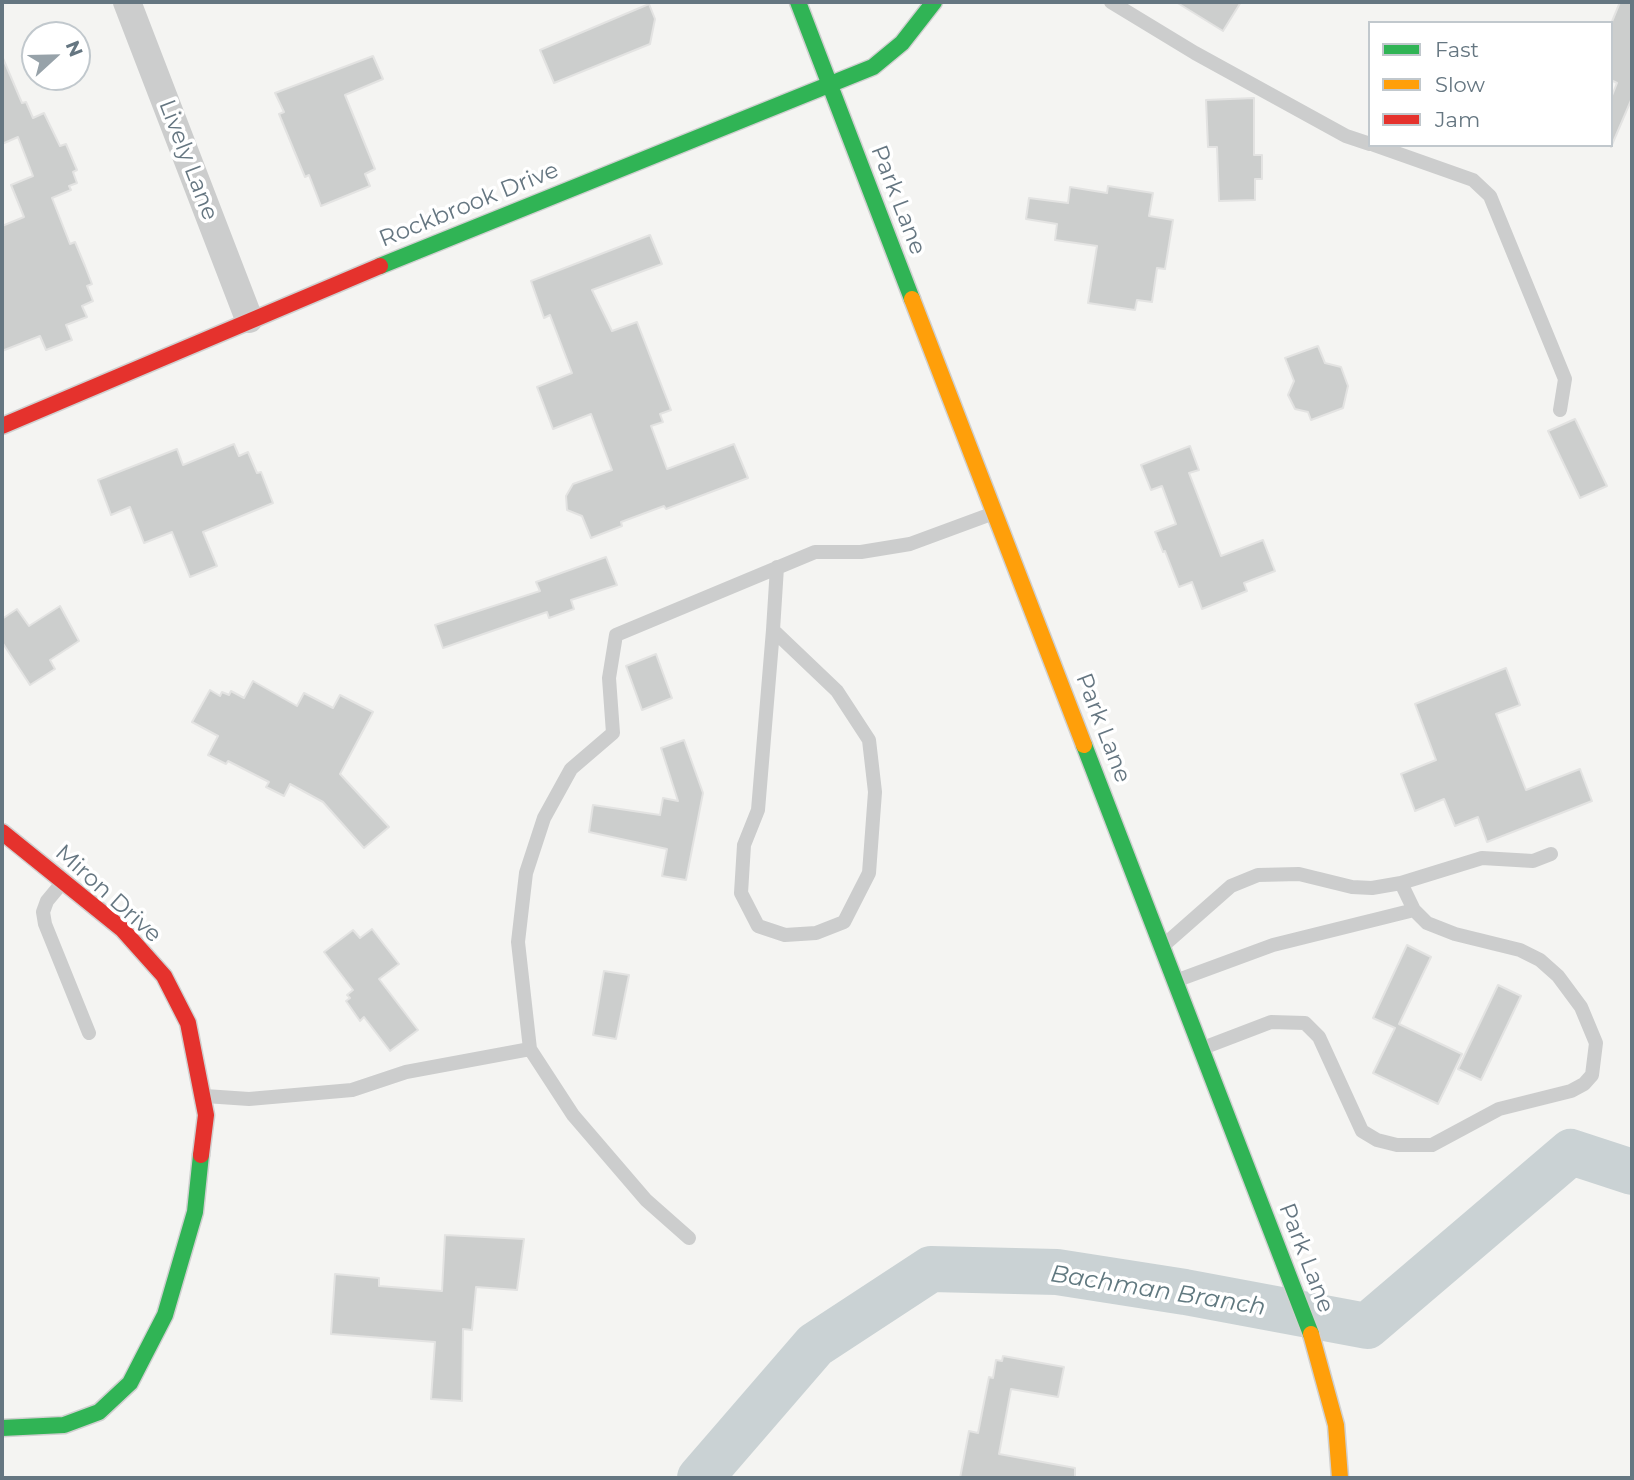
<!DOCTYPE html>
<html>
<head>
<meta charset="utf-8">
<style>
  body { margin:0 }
  #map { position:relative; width:1634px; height:1480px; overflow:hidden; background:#f4f4f2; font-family:Montserrat,sans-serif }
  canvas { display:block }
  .frame { position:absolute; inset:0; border:4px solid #657681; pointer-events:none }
  .legend { position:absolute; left:1368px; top:21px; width:245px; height:126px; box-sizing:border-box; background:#fff; border:2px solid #c1c8cd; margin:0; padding:9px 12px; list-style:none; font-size:21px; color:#657681 }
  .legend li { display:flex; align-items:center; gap:14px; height:35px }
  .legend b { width:35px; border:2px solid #c1c8cd }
  .north { position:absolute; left:21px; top:21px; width:70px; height:70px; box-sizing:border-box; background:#fff; border:2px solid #c1c8cd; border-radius:50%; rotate:68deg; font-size:19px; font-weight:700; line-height:28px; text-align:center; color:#657681 }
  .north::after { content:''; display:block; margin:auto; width:24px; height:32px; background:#97a2a9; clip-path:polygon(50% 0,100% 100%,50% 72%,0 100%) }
</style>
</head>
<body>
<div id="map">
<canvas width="1634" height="1480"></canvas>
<div class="frame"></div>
<ul class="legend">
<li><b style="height:9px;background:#30b455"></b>Fast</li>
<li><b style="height:9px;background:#ff9f0a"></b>Slow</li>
<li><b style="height:9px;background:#e5322d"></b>Jam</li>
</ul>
<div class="north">N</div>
</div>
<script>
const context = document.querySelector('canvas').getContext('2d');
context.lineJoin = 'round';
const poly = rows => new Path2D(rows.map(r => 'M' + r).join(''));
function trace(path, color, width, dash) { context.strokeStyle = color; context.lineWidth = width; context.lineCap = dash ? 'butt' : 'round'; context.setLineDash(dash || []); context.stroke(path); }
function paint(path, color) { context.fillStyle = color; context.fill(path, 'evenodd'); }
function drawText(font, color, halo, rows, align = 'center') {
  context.font = font + ' Montserrat,sans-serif'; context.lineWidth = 7; context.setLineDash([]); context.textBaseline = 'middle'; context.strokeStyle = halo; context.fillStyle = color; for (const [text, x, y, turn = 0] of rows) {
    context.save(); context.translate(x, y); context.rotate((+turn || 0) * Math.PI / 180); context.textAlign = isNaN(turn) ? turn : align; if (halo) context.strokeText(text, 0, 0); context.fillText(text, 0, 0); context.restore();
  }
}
trace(poly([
  [700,1478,815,1345,931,1269,1057,1272,1185,1292,1367,1326,1571,1152,1632,1172]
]), '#cad2d4', 46);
const building = poly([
  [1176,2,1241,2,1223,31,1176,2],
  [1620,2,1632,2,1632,98,1611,147,1611,98,1617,83,1611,80,1611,24,1620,2],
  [649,4,655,19,650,44,554,83,540,50,649,4],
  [2,56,22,103,26,102,33,118,44,113,60,146,66,144,77,170,73,172,77,183,69,186,71,190,52,198,70,244,75,242,85,266,92,284,87,286,93,301,82,306,87,317,66,325,72,340,46,350,40,336,2,351,2,226,24,217,11,185,33,176,18,137,2,144,2,56],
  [373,56,383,79,345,95,375,169,365,174,370,186,321,206,309,175,305,177,279,114,284,112,275,93,373,56],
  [1254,98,1254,155,1262,155,1262,179,1255,179,1255,200,1219,201,1217,147,1208,147,1206,100,1254,98],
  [1108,186,1153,193,1149,216,1173,220,1165,269,1157,268,1152,302,1137,300,1135,310,1088,303,1097,246,1055,240,1057,224,1026,219,1029,198,1068,203,1070,187,1107,193,1108,186],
  [650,235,662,264,592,290,612,331,637,322,671,410,660,414,663,422,651,426,667,469,734,444,748,478,666,509,664,506,621,522,622,526,591,538,582,516,567,510,566,496,573,484,612,470,591,414,553,429,537,387,572,373,550,315,544,318,531,281,650,235],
  [1318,346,1325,363,1341,367,1348,386,1343,408,1311,420,1308,412,1295,409,1288,395,1294,381,1285,358,1318,346],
  [1575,419,1607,486,1580,498,1548,431,1575,419],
  [234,444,239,456,248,452,257,473,261,472,273,503,203,532,217,566,190,577,172,532,144,543,130,507,111,515,98,480,177,449,183,465,234,444],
  [1190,446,1199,470,1189,473,1221,556,1263,540,1275,571,1244,583,1247,591,1202,609,1192,582,1179,587,1165,551,1163,552,1155,532,1176,524,1162,486,1151,490,1141,465,1190,446],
  [606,557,617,585,571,600,574,609,549,618,547,612,443,648,435,625,540,591,536,582,606,557],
  [60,606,79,641,50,660,55,669,30,685,2,642,2,619,17,609,29,626,60,606],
  [656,654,672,698,642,710,626,666,656,654],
  [1506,668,1520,705,1496,714,1526,790,1580,769,1592,801,1487,842,1478,817,1455,826,1444,799,1415,811,1401,774,1436,760,1415,704,1506,668],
  [253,681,297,706,304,693,333,708,340,695,373,712,340,774,389,827,364,848,323,802,290,784,284,796,266,787,269,782,228,761,226,764,208,755,218,736,192,722,210,690,220,696,222,692,229,695,231,691,244,698,253,681],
  [684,740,703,793,686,880,662,876,667,849,589,832,593,805,660,815,663,798,678,801,661,748,684,740],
  [372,929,399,964,379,979,418,1030,390,1051,364,1017,360,1021,346,1001,350,998,347,995,353,990,324,952,353,930,360,938,372,929],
  [1407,945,1431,957,1399,1024,1462,1054,1438,1104,1373,1073,1395,1028,1373,1018,1407,945],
  [604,971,629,975,616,1039,593,1035,604,971],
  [1498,985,1521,996,1481,1080,1458,1069,1498,985],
  [445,1235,524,1239,517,1290,476,1287,472,1330,463,1329,462,1401,431,1399,435,1342,331,1334,335,1274,379,1278,379,1286,442,1291,445,1235],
  [1003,1356,1064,1367,1058,1397,1011,1389,999,1454,1075,1468,1075,1478,960,1478,969,1431,978,1433,989,1377,993,1378,996,1360,1002,1361,1003,1356]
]);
paint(building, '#cccecd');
trace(building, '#e3e3e2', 2);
const fast = poly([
  [798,2,912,299],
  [380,266,873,67,902,43,934,2],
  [1084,745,1311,1334],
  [2,1428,64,1425,99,1412,130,1383,165,1315,195,1212,201,1155]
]);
const slow = poly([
  [912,299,1084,745],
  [1311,1334,1336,1425,1340,1478]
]);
const jam = poly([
  [2,426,380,266],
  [2,832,122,929,164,976,188,1023,206,1115,201,1155]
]);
trace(fast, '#d0d0d0', 19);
trace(slow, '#d0d0d0', 19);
trace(jam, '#d0d0d0', 19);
trace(poly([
  [1111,2,1195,53,1346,136,1370,144],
  [1374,145,1473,180,1490,196,1565,379,1560,410],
  [773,630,758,810,744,845,741,893,758,926,785,935,816,933,844,922,869,873,875,792,869,740,837,691,773,630,777,567],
  [62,883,47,901,43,912,45,924,89,1033],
  [1164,945,1231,886,1258,875,1299,874,1352,887,1372,888,1401,883,1482,858,1533,861,1551,854],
  [1178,980,1273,945,1414,910],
  [1203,1048,1271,1022,1305,1023,1319,1037,1362,1131,1377,1140,1397,1145,1432,1145,1499,1109,1571,1091,1584,1084,1592,1075,1596,1043,1581,1007,1558,976,1540,960,1520,950,1455,934,1427,923,1414,910,1401,883],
  [205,1096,249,1099,352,1090,406,1072,530,1049],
  [689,1238,646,1200,573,1115,530,1049,518,942,526,873,544,818,571,769,613,733,609,678,616,635,815,552,861,552,910,544,994,513]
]), '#cccdcd', 14);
trace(poly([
  [127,2,249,319]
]), '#cccdcd', 28);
trace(fast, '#30b455', 16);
trace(slow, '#ff9f0a', 16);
trace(jam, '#e5322d', 16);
drawText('23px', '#657681', '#fff', [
  ["Lively Lane",188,160,69],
  ["Park Lane",898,200,69],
  ["Rockbrook Drive",469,205,-22],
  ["Park Lane",1103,728,69],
  ["Miron Drive",108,894,42],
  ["Park Lane",1306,1258,69]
]);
drawText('italic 24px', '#60787f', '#fff', [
  ["Bachman Branch",1158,1291,9]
]);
</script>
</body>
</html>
